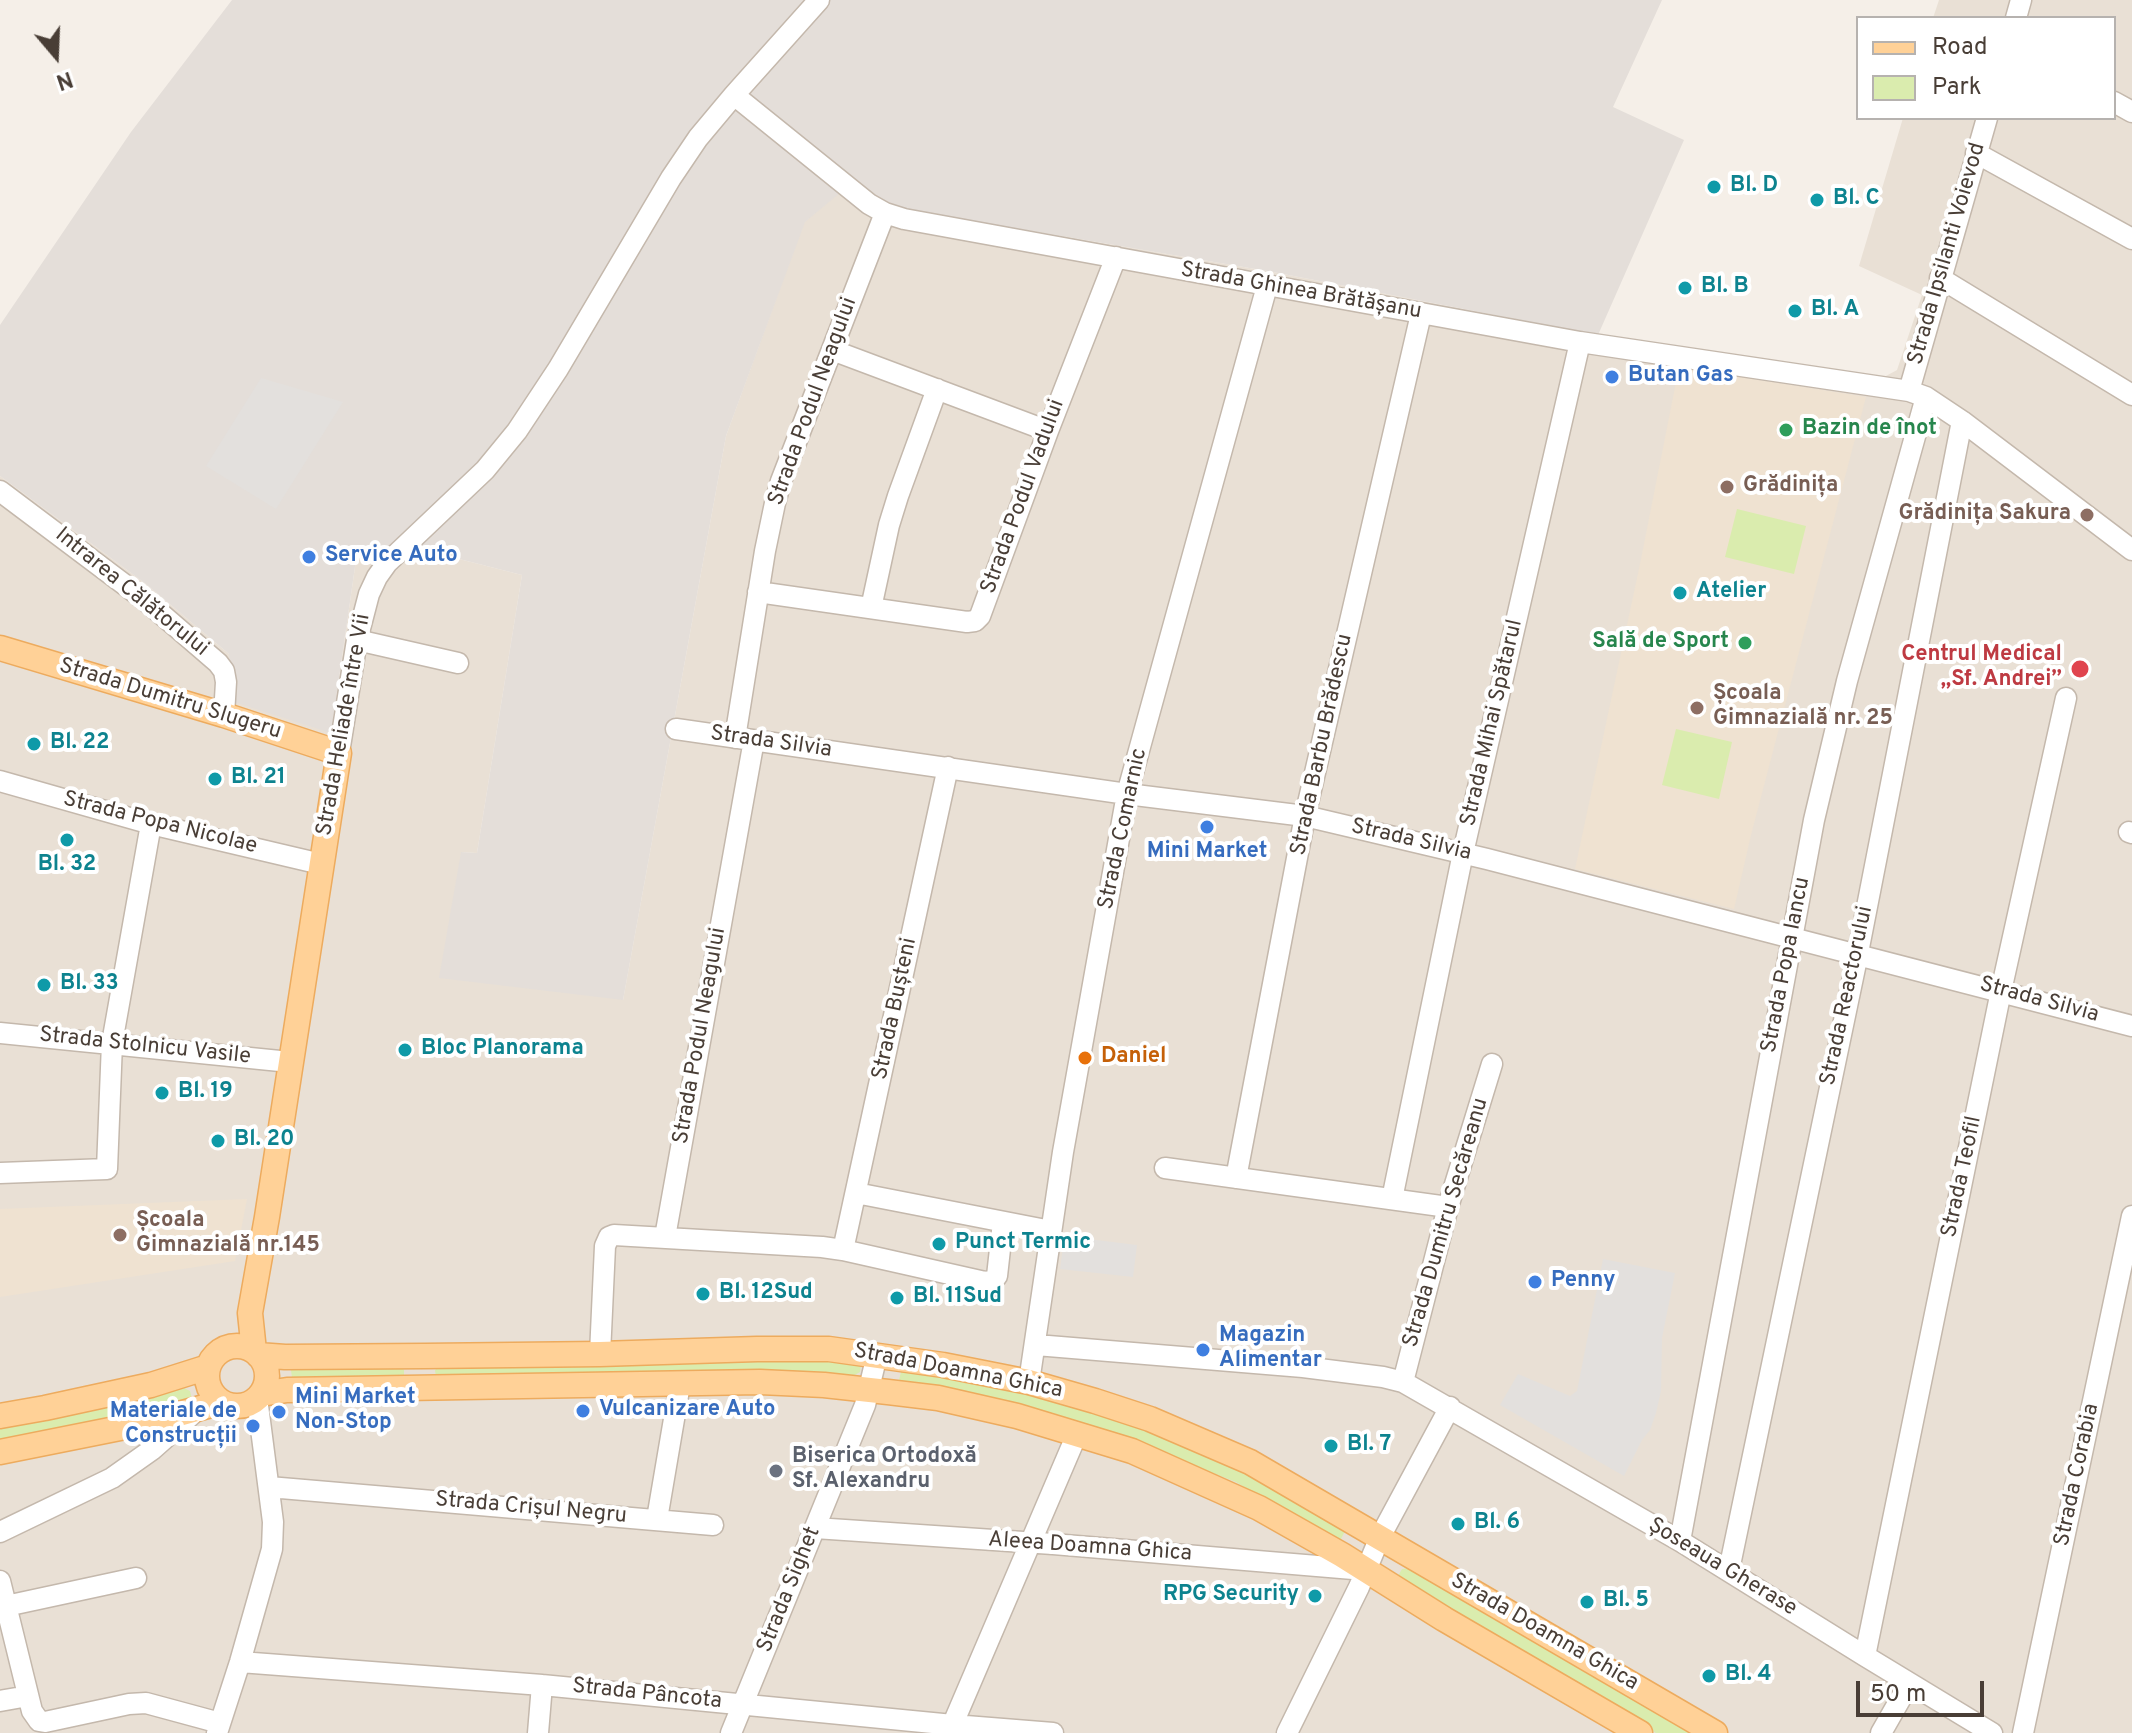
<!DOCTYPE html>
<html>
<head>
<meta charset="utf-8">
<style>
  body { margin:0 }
  #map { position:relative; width:2132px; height:1733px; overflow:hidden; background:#f5efe8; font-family:Overpass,sans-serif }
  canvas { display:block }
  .legend { position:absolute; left:1856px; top:16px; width:260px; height:104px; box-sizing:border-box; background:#fff; border:2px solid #b6b2af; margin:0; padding:10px 14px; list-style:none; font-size:24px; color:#493e36 }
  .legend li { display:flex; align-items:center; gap:16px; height:40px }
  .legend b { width:40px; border:2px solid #b6b2af }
  .north { position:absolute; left:16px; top:16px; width:80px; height:80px; -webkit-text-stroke:6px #fff; paint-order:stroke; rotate:161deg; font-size:22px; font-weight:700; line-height:32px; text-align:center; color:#493e36 }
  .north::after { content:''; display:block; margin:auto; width:28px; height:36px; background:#493e36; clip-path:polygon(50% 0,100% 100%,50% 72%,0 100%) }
  .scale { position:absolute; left:1856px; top:1681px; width:128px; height:36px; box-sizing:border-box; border:4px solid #493e36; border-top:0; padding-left:10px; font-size:24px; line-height:28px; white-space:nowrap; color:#493e36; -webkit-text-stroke:6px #fff; paint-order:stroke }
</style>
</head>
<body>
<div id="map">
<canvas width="2132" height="1733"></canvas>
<ul class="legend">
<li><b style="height:10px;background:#ffd197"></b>Road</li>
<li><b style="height:22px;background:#daecae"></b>Park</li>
</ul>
<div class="north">N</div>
<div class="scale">50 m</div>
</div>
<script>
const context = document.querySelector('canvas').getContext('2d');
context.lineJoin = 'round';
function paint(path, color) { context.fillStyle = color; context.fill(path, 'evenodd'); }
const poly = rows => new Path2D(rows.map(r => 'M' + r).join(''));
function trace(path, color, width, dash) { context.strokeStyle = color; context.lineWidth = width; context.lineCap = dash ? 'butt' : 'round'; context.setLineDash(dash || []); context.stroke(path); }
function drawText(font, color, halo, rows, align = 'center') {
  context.font = font + ' Overpass,sans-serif'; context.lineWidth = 8; context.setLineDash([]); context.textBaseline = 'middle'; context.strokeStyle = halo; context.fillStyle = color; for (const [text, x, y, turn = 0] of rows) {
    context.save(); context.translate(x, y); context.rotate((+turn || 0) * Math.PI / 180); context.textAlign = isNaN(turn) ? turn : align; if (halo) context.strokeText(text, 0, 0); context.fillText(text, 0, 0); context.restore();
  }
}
paint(poly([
  [1939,0,2132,0,2132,1733,0,1733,0,476,146,584,229,654,331,733,356,560,424,550,522,575,477,853,461,852,623,1000,726,436,804,222,853,181,897,208,1273,272,1598,335,1873,383,1897,370,1922,295,1859,266,1903,118,2114,118,2114,18,1933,18]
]), '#e9e0d5');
paint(poly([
  [232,0,1662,0,1613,107,1684,140,1598,335,1273,272,897,208,876,200,853,182,805,222,726,436,623,1000,439,978,461,852,477,853,522,575,424,550,356,560,331,733,234,702,229,654,146,584,0,476,0,325,131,132]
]), '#e4ded9');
paint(poly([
  [1679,367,1866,397,1751,835,1734,909,1575,869,1640,564],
  [247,1199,235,1261,0,1297,0,1209]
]), '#efe2d1');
paint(poly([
  [1737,509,1806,526,1794,574,1725,557],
  [1676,729,1732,742,1719,799,1662,785],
  [815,1357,861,1364,860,1372,853,1376,436,1378,435,1370,441,1365],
  [399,1365,404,1370,404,1378,297,1383,292,1378,291,1370,297,1366],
  [908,1369,992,1384,1110,1416,1196,1447,1255,1475,1342,1525,1345,1531,1341,1539,1332,1541,1236,1482,1136,1443,907,1384,899,1380,901,1372],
  [184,1388,190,1391,192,1399,187,1405,0,1443,0,1428],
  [1411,1568,1690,1733,1656,1733,1402,1583,1398,1576,1402,1569]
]), '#daecae');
paint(poly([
  [261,378,343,402,276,509,206,466],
  [1064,1239,1087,1243,1088,1239,1137,1245,1133,1277,1060,1269],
  [1603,1259,1675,1273,1662,1338,1661,1391,1656,1413,1650,1430,1642,1440,1624,1476,1500,1405,1518,1374,1570,1396,1577,1391]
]), '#e3e0dd');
const minor = poly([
  [2016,18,2021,0],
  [734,95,869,204,885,213,904,219,1580,342,1909,391,1926,397,1962,421,2132,550],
  [2114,102,2132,112],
  [1976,153,2132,239],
  [1940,278,2132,395],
  [832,350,1048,431],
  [1909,391,1987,118],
  [0,491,145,600,218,663,224,671,226,682,224,715],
  [758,592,967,622,975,621,980,616,1048,431,1116,257],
  [871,608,889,525,898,496,937,389],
  [357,640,458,663],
  [676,729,1127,794,1305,816,1487,859,2132,1026],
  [735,738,765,551,775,503,781,481,885,213],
  [339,753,357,640,369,594,377,577,387,563,485,470,517,431,558,369,671,178,698,138,734,95,819,0],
  [0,781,151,824,321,864],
  [2129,832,2132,833],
  [0,1033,290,1062],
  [1165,1168,1448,1207],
  [0,1173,107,1169,112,1043,151,824],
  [1236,1178,1305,816,1421,314],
  [856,1193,1051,1231],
  [1392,1199,1463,853,1580,342],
  [665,1237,754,740],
  [843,1250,948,767],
  [1036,1345,1303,1367,1383,1377,1403,1382,1680,1541,1865,1656,1992,1733],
  [600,1354,605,1246,609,1237,614,1235,822,1247,843,1250,985,1282,992,1281,997,1276,1003,1222],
  [1029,1382,1063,1152,1127,794,1267,286],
  [1403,1382,1448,1207,1492,1064],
  [269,1487,713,1525],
  [657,1519,680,1384],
  [815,1528,1053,1544,1365,1570],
  [0,1532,112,1478,153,1449,197,1410],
  [1680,1541,1814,820,1847,681,1926,397],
  [1729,1570,1855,968,1962,421],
  [0,1581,32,1711,39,1721,45,1722,129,1704,146,1703,220,1723],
  [6,1606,136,1578],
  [1865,1656,2001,991,2066,698],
  [240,1662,542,1685,953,1725,1053,1733],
  [0,1701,28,1696],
  [217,1733,240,1662,272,1549,273,1522,257,1398],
  [538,1733,542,1685],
  [731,1733,865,1405,877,1355],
  [949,1733,1077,1434],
  [1287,1733,1359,1587,1380,1537,1450,1407],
  [1881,1733,1909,1684],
  [2023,1733,2132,1216]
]);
const major = poly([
  [0,648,224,715,339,753,267,1217,250,1313,254,1351],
  '207 1376a30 30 0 1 1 60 0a30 30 0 1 1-60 0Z',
  [258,1355,285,1357,425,1356,600,1354,757,1349,829,1349,943,1365,1029,1382,1095,1401,1150,1419,1250,1462,1715,1733],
  [261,1394,287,1390,760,1382,824,1385,888,1392,938,1398,1017,1416,1132,1451,1259,1508,1342,1555,1444,1619,1640,1733],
  [0,1416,45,1408,151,1385,208,1367],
  [0,1452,150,1422,222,1402]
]);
trace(minor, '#c4b8ac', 23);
trace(major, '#edab5e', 27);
trace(minor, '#fff', 20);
trace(major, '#ffd197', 24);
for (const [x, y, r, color] of [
  [1714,187,8,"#0f9aa8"],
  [1817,200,8,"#0f9aa8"],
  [1685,288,8,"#0f9aa8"],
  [1795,311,8,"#0f9aa8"],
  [1612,377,8,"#3f7fe0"],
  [1786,430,8,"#2e9e5b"],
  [1727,487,8,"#8d6e63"],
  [2087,515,8,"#8d6e63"],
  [309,557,8,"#3f7fe0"],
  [1680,593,8,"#0f9aa8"],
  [1745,643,8,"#2e9e5b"],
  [2080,669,10,"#e0444e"],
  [1697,708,8,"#8d6e63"],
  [34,744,8,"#0f9aa8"],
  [215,779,8,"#0f9aa8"],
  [1207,827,8,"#3f7fe0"],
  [67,840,8,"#0f9aa8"],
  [44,985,8,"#0f9aa8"],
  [405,1050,8,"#0f9aa8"],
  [1085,1058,8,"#e8710a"],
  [162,1093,8,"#0f9aa8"],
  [218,1141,8,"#0f9aa8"],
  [120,1235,8,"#8d6e63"],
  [939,1244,8,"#0f9aa8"],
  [1535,1282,8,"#3f7fe0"],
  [703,1294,8,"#0f9aa8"],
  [897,1298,8,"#0f9aa8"],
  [1203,1350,8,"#3f7fe0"],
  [583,1411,8,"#3f7fe0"],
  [279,1412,8,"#3f7fe0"],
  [253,1426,8,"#3f7fe0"],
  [1331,1446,8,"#0f9aa8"],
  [776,1471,8,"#6b7280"],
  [1458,1524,8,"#0f9aa8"],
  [1315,1596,8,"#0f9aa8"],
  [1587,1602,8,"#0f9aa8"],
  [1709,1676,8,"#0f9aa8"]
]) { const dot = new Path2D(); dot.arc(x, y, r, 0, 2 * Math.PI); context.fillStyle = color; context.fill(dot); trace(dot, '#fff', 3); }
drawText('bold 22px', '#0d838f', '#fff', [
  ["Bl. D",1730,187],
  ["Bl. C",1833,200],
  ["Bl. B",1701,288],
  ["Bl. A",1811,311],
  ["Atelier",1696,593],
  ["Bl. 22",50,744],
  ["Bl. 21",231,779],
  ["Bl. 32",67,866,"center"],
  ["Bl. 33",60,985],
  ["Bloc Planorama",421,1050],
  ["Bl. 19",178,1093],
  ["Bl. 20",234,1141],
  ["Punct Termic",955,1244],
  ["Bl. 12Sud",719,1294],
  ["Bl. 11Sud",913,1298],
  ["Bl. 7",1347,1446],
  ["Bl. 6",1474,1524],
  ["RPG Security",1299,1596,"right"],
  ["Bl. 5",1603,1602],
  ["Bl. 4",1725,1676]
], 'left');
drawText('22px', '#493e36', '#fff', [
  ["Strada Ipsilanti Voievod",1948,254,-74],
  ["Strada Ghinea Brătășanu",1301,292,10],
  ["Strada Podul Neagului",814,402,-70],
  ["Strada Podul Vadului",1024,497,-70],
  ["Intrarea Călătorului",131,593,39],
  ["Strada Dumitru Slugeru",170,700,17],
  ["Strada Mihai Spătarul",1493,723,-77],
  ["Strada Heliade între Vii",345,725,-80],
  ["Strada Silvia",771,743,8],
  ["Strada Barbu Brădescu",1323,745,-78],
  ["Strada Popa Nicolae",160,824,14],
  ["Strada Comarnic",1124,829,-78],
  ["Strada Silvia",1411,841,13],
  ["Strada Popa Iancu",1787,965,-79],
  ["Strada Reactorului",1848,996,-78],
  ["Strada Silvia",2039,1001,15],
  ["Strada Bușteni",896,1009,-78],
  ["Strada Podul Neagului",701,1036,-80],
  ["Strada Stolnicu Vasile",145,1047,6],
  ["Strada Teofil",1963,1177,-78],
  ["Strada Dumitru Secăreanu",1447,1223,-74],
  ["Strada Doamna Ghica",958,1372,11],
  ["Strada Corabia",2078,1475,-78],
  ["Strada Crișul Negru",531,1509,5],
  ["Aleea Doamna Ghica",1090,1548,4],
  ["Șoseaua Gherase",1722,1568,31],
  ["Strada Sighet",790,1590,-68],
  ["Strada Doamna Ghica",1544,1633,30],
  ["Strada Pâncota",647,1695,6]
]);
drawText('bold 22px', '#366cbe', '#fff', [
  ["Butan Gas",1628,377],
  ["Service Auto",325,557],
  ["Mini Market",1207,853,"center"],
  ["Penny",1551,1282],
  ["Magazin",1219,1337],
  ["Alimentar",1219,1362],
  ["Mini Market",295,1399],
  ["Non-Stop",295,1424],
  ["Vulcanizare Auto",599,1411],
  ["Materiale de",237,1413,"right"],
  ["Construcții",237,1438,"right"]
], 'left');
drawText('bold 22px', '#27864d', '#fff', [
  ["Bazin de înot",1802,430],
  ["Sală de Sport",1729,643,"right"]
], 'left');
drawText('bold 22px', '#785e54', '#fff', [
  ["Grădinița",1743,487],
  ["Grădinița Sakura",2071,515,"right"],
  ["Școala",1713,695],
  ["Gimnazială nr. 25",1713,720],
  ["Școala",136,1222],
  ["Gimnazială nr.145",136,1247]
], 'left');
drawText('bold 22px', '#be3a42', '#fff', [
  ["Centrul Medical",2062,656],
  ["„Sf. Andrei”",2062,681]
], 'right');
drawText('bold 22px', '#c56008', '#fff', [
  ["Daniel",1101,1058]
], 'left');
drawText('bold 22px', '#5b616d', '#fff', [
  ["Biserica Ortodoxă",792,1458],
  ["Sf. Alexandru",792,1483]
], 'left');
</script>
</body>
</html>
